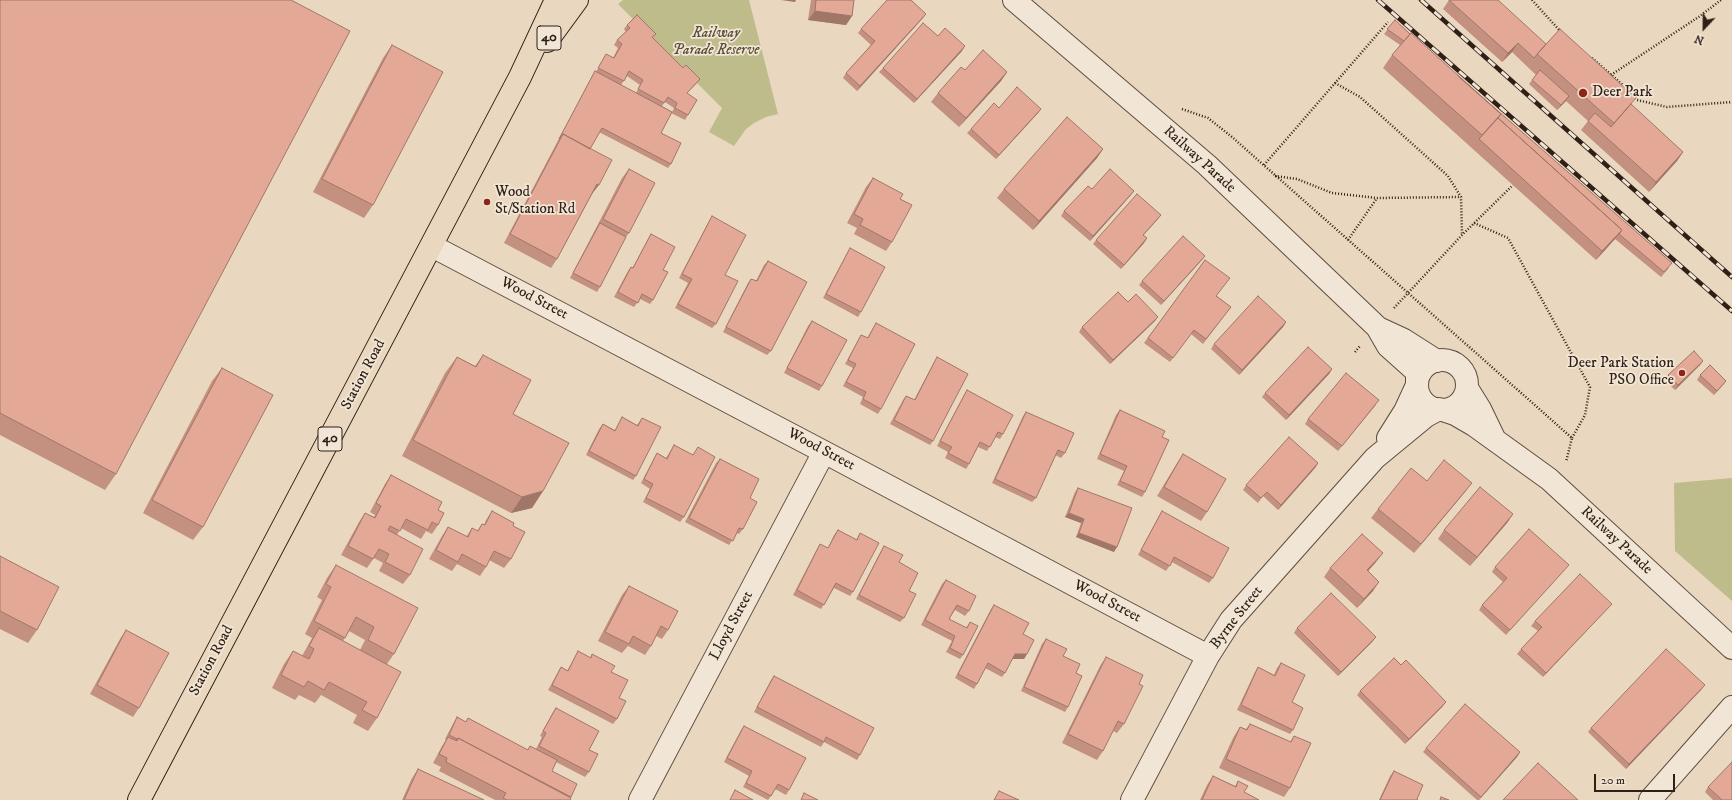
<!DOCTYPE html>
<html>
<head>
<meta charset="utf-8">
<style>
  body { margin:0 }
  #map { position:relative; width:1732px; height:800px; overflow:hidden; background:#e9d8bf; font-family:"IM FELL DW Pica",serif }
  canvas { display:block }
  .north { position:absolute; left:1684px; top:8px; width:40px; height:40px; -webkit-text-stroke:3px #f1e6d5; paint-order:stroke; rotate:202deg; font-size:11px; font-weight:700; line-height:16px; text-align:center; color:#2f1f16 }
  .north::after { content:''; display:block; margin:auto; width:14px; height:18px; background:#2f1f16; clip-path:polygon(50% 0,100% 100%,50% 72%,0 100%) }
  .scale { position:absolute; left:1594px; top:774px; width:81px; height:18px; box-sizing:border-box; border:2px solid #2f1f16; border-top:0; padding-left:5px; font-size:12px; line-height:14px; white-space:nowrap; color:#2f1f16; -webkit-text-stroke:3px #f1e6d5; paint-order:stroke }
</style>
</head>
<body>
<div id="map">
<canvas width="1732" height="800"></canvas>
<div class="north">N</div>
<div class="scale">20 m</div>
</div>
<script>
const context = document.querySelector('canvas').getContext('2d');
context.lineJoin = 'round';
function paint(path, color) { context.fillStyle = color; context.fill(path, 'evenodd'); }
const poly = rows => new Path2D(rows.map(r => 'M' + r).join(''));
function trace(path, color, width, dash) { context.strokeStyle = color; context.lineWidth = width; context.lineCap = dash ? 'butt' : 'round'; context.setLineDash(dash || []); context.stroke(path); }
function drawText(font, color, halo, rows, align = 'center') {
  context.font = font + ' "IM FELL DW Pica",serif'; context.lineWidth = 3.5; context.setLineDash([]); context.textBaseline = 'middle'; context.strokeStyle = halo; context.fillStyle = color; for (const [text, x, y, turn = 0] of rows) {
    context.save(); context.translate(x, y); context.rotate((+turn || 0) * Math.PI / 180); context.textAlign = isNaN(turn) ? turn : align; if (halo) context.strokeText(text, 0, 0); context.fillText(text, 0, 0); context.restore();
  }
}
paint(poly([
  [623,0,749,0,778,114,766,117,754,123,746,129,734,146,709,132,722,108,618,4],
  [1732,478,1732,601,1675,551,1674,483]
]), '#bfbc8c');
const street = poly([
  [1014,0,1207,165,1377,327,1388,346,1417,372,1417,382],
  [432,246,824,452,1208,656],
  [1378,328,1404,340,1437,361],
  '1417 385a25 25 0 1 1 50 0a25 25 0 1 1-50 0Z',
  [1467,388,1480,409,1494,438],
  [1443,410,1455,414,1474,425,1549,479,1732,648],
  [1388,438,1405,411,1417,385],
  [640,800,824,452],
  [1132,800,1208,656,1231,620,1375,458,1426,416,1439,409],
  [1650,800,1732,707]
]);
const primary = poly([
  [547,41,577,0],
  [139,800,520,77,556,0]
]);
trace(street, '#5e4d40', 24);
trace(primary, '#2f1f16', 24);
trace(poly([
  [1532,0,1561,32],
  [1592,58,1623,85],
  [1611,75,1700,16,1721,0],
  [1335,83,1360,97,1448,176,1461,197,1462,234],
  [1635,98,1637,100,1667,107,1732,102],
  [1182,109,1208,118,1232,137,1572,438,1566,462],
  [1264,165,1388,22],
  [1275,176,1297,179,1332,193,1377,198,1461,197],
  [1474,223,1508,238,1590,387,1585,415,1572,438],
  [1348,240,1377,198],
  [1394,308,1462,235,1513,185],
  [1355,352,1360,346]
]), '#2f1f16', 2.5, [1, 2]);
trace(street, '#f1e6d5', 22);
trace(primary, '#e9d8bf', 22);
const rail = poly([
  [1378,0,1732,311],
  [1421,0,1732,277]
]);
trace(rail, '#2f1f16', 4.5);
trace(rail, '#f1e6d5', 3, [9]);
paint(poly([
  [0,0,116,474,105,490,0,435],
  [811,0,854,0,852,16,846,25,808,20],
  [1449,0,1546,44,1631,105,1683,152,1677,161,1649,192,1581,130,1588,121,1566,101,1557,110,1529,84,1536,75,1512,52,1502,62,1443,9],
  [923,18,857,91,843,78,846,73,871,45,858,33,861,29],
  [1395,20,1669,268,1661,277,1615,239,1596,260,1383,68,1392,55,1400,45,1384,34],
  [627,25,653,38,697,83,687,93,688,115,685,120,671,113,661,133,671,164,668,168,599,132,590,149,592,194,557,259,551,268,504,243,592,76,595,71,596,72,606,54,613,58,618,48,614,45,617,40,626,32,624,29],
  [627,76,640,85,636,93,621,85],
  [665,102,674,108,672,112,662,106],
  [938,36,962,51,914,103,879,72,883,68],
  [392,45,373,205,364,218,313,192,383,58],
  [1007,72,1001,81,959,127,931,102,938,93],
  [999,108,1041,109,1038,113,996,159,967,133,971,129],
  [1103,149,1097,158,1033,230,997,198,1004,189],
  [629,169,629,233,626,237,600,287,597,292,570,278,622,178],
  [873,178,900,199,892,242,886,251,854,234,857,228,847,223,866,187],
  [1092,189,1131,195,1090,241,1061,216,1064,211],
  [712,216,725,275,716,324,712,328,675,308,688,283,679,278,709,221],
  [1158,219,1143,235,1147,238,1144,243,1121,269,1093,244,1096,240],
  [651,234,663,270,653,300,650,304,640,299,634,307,614,297,628,271,631,267,633,267,648,239],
  [850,248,861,312,858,317,823,298,847,253],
  [1205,256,1201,261,1161,305,1139,285,1142,281],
  [1205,260,1217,296,1231,307,1203,344,1191,334,1170,362,1144,343],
  [768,261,771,351,767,355,723,332,748,283,751,279,756,281,764,265],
  [1128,302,1155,321,1110,364,1079,332,1082,327],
  [812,321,822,386,819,391,784,373,808,326],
  [1286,322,1283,327,1239,375,1211,349,1214,344],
  [876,323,881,409,878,414,860,404,863,397,843,386,853,368,845,364,858,340,861,335,867,338],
  [483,355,513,414,543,491,532,508,511,513,402,456,445,373,457,357,475,366],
  [937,357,933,441,930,445,890,424,903,400,906,396,914,400,934,362],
  [1703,361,1700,365,1675,390,1665,380,1668,375],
  [222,368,203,527,193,540,143,513,212,381],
  [1332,369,1329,374,1286,420,1262,397,1265,393],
  [1700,375,1726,381,1714,395,1697,380],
  [967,390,1003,434,1000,439,995,437,987,451,978,447,969,464,966,469,945,458,948,452,937,446,964,395],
  [1376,405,1338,451,1305,424,1308,419],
  [1120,410,1145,492,1142,497,1117,485,1124,471,1097,459,1116,415],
  [1026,412,1065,453,1061,458,1055,455,1036,498,1032,502,992,483,1023,416],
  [622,417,637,425,642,418,636,476,633,480,586,455,599,429,603,424,615,430],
  [674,445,693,455,698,447,684,517,680,522,643,502,650,489,641,483,654,458,657,453,666,458],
  [1183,454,1207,512,1201,521,1157,496,1177,463],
  [720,459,750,498,743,529,739,534,737,533,729,545,685,522,716,463],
  [1318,463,1315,468,1278,510,1263,496,1258,503,1243,490,1246,485],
  [391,475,438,510,438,525,432,534,426,531,421,539,401,528,397,535,410,575,403,584,379,571,383,563,374,558,367,568,341,555,359,522,365,513,374,517,375,515,370,512,385,484],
  [1427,481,1465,492,1414,553,1371,518,1378,509],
  [1078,488,1114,552,1076,537,1081,523,1065,517,1075,492],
  [492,511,513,526,511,559,504,568,489,560,486,567,480,576,457,564,452,571,429,559,442,536,448,527,466,537,472,528,477,531,482,524,484,525,486,520],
  [1162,511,1213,578,1209,583,1172,562,1166,571,1138,555,1159,516],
  [1513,514,1507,523,1470,566,1438,539,1444,530],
  [838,530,856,540,860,533,853,592,850,596,834,588,821,609,793,595,817,549,820,544,828,548,834,535],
  [884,546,899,562,909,591,904,618,900,622,856,599,881,551],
  [0,556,37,630,28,643,0,629],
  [1376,562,1368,571,1373,591,1357,608,1324,577,1330,568],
  [336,565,394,654,387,664,377,718,368,731,353,723,357,715,321,695,315,703,299,695,295,700,272,688,284,664,293,651,302,656,312,638,305,634,322,600,317,597,327,578],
  [349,631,365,640,360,650,343,641],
  [1569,565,1565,569,1506,635,1479,610,1482,605,1503,582,1492,572,1495,567],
  [946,580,969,611,965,616,955,610,949,619,966,628,970,622,963,655,960,659,946,652,952,641,921,625,942,584],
  [629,586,668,630,662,639,656,636,651,646,645,655,628,646,622,653,598,641,622,595],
  [1612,604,1608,608,1543,677,1517,654,1521,649,1538,631,1531,626,1535,621],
  [994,605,1023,634,1027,654,1024,659,1012,659,1005,673,1002,677,985,668,977,684,974,689,955,678,991,609],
  [1297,628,1376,637,1372,642,1338,676,1294,633],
  [126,630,139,708,133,717,90,694,120,639],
  [1046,639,1063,656,1076,673,1068,707,1065,712,1021,691,1042,644],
  [578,651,590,658,592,654,611,672,619,698,617,719,613,724,548,690,558,672,561,667,567,671],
  [1106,657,1139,684,1124,724,1117,733,1113,731,1103,751,1097,760,1062,743,1100,666],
  [1281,663,1292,702,1293,730,1290,734,1237,710,1255,672,1258,667,1274,675,1277,668],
  [1401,665,1443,706,1405,744,1357,695,1360,691],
  [774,676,860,755,857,760,824,742,821,747,754,712,771,680],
  [1701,690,1626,769,1588,732,1591,728],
  [556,708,589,750,589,772,585,777,556,762,552,771,571,797,570,800,495,800,439,771,441,767,433,763,442,746,446,740,445,739,454,722,457,717,466,722,468,718,527,750,530,746,536,749,542,737,540,736,553,712],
  [1250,724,1290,742,1294,736,1290,788,1284,797,1219,768,1234,736,1240,727,1246,729],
  [744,726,789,790,786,795,775,789,771,796,768,800,743,787,749,776,724,762,741,730],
  [1426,748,1520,752,1517,757,1479,800,1477,800,1423,752],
  [418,769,484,800,402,800,412,778],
  [1394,771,1417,799,1418,800,1379,800,1390,776],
  [1213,776,1235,786,1238,781,1244,792,1259,800,1200,800,1207,785],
  [1708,787,1732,800,1713,800,1705,792]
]), '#c49181');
paint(poly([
  [781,0,796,0,795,2],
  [815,11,852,16,846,25,808,20],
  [926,14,923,18,857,91,860,86],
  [1518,43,1512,52,1502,62,1508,53],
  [965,46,962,51,914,103,917,99],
  [1007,72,1001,81,959,127,966,118],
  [1569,96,1566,101,1557,110,1561,105],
  [1041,109,1038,113,996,159,999,155],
  [1103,149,1097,158,1033,230,1039,221],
  [1683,152,1677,161,1649,192,1656,182],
  [597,184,599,185,592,194,590,193],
  [1134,191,1131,195,1090,241,1093,236],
  [1161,215,1158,219,1140,239,1143,235],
  [1622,230,1615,239,1596,260,1602,251],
  [1147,238,1144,243,1121,269,1124,265],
  [1205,256,1201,261,1161,305,1164,301],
  [1158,317,1155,321,1110,364,1113,360],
  [1286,322,1283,327,1239,375,1242,370],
  [1703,361,1700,365,1675,390,1678,385],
  [1332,369,1329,374,1286,420,1289,415],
  [1726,381,1723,385,1714,395,1717,391],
  [1318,463,1315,468,1278,510,1281,505],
  [1472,483,1465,492,1414,553,1421,544],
  [543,491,532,508,511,513,522,497],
  [1069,513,1084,519,1081,523,1065,517],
  [1513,514,1507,523,1470,566,1477,557],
  [1079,533,1117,547,1114,552,1076,537],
  [1383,553,1376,562,1361,579,1367,570],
  [1379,582,1373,591,1357,608,1364,599],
  [1612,604,1608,608,1543,677,1546,673],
  [1376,637,1372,642,1338,676,1341,672],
  [1015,654,1027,654,1024,659,1012,659],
  [1705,685,1701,690,1626,769,1629,764],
  [1446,702,1443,706,1405,744,1409,739],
  [1520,752,1517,757,1479,800,1481,797]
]), '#a07669');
const building = poly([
  [0,0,291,0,350,31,116,474,0,413,0,0],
  [816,0,854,0,852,16,815,11,816,0],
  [887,0,911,0,926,14,860,86,846,73,875,41,861,29,887,0],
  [1449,0,1498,0,1546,44,1534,58,1518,43,1508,53,1449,0],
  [637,15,656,34,652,37,683,68,686,65,700,79,687,93,697,100,688,115,675,108,677,103,668,97,664,103,638,89,643,80,629,71,624,81,598,68,606,54,614,58,622,44,617,40,630,28,627,25,637,15],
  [1395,20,1410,34,1404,41,1387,29,1395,20],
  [923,23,938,36,945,28,965,46,917,99,883,68,923,23],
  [1560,29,1636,98,1614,123,1537,54,1560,29],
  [1411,33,1501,114,1482,135,1392,55,1411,33],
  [392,45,443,72,373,205,322,179,392,45],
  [983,50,1007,72,966,118,938,93,961,67,965,70,983,50],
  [1540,70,1569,96,1561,105,1532,80,1540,70],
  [595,71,672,112,661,133,681,143,671,164,602,128,590,149,563,134,559,139,595,71],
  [1458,76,1672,263,1664,272,1619,234,1622,230,1498,118,1501,114,1458,76],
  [1017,87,1041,109,999,155,971,129,994,103,999,108,1017,87],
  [1631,104,1683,152,1656,182,1588,121,1595,113,1611,127,1631,104],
  [1067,117,1103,149,1039,221,1004,189,1067,117],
  [1498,118,1622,230,1602,251,1479,139,1498,118],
  [563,134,612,160,599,185,597,184,557,259,510,234,563,134],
  [629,169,655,183,629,233,603,219,629,169],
  [1110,169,1134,191,1093,236,1064,211,1088,186,1092,189,1110,169],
  [873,178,903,194,900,199,912,205,892,242,860,225,863,219,854,214,873,178],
  [1137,194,1161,215,1143,235,1147,238,1124,265,1096,240,1137,194],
  [712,216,746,235,725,275,738,281,716,324,678,304,692,279,682,274,712,216],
  [600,223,626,237,600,287,573,273,600,223],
  [651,234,675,247,663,270,668,272,653,300,642,294,638,303,618,292,631,267,633,268,651,234],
  [1183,236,1205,256,1164,301,1142,281,1183,236],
  [850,248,885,267,861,312,826,294,850,248],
  [1205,260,1230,278,1216,296,1231,307,1206,339,1194,330,1173,358,1148,338,1205,260],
  [768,261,807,282,771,351,726,327,751,279,757,281,768,261],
  [1118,292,1128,302,1136,294,1158,317,1113,360,1082,327,1118,292],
  [1258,296,1286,322,1242,370,1214,344,1258,296],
  [812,321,847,340,822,386,787,368,812,321],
  [876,323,915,344,881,409,863,399,866,392,846,382,856,364,848,360,861,335,868,338,876,323],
  [1308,347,1332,369,1289,415,1265,393,1308,347],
  [1694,351,1703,361,1678,385,1668,375,1694,351],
  [483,355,531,380,513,414,569,443,543,491,522,497,413,440,457,357,476,367,483,355],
  [937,357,968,374,933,441,894,420,906,396,915,400,937,357],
  [1710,365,1726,381,1717,391,1700,375,1710,365],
  [222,368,273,395,203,527,152,500,222,368],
  [1346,373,1379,400,1342,446,1308,419,1346,373],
  [967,390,1013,415,1003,434,998,432,990,447,980,442,969,464,948,453,952,447,940,441,967,390],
  [1120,410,1165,431,1162,437,1169,440,1145,492,1120,481,1127,466,1100,454,1120,410],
  [1026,412,1074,433,1065,453,1058,450,1036,498,995,479,1026,412],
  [622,417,638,426,642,418,661,427,636,476,589,451,603,424,615,431,622,417],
  [1289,437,1318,463,1281,505,1267,492,1261,498,1246,485,1289,437],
  [674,445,693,455,698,447,715,457,684,517,646,498,653,484,644,479,657,453,667,459,674,445],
  [1183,454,1226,479,1207,512,1164,487,1183,454],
  [720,459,759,479,750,498,757,502,743,529,739,528,733,541,689,518,720,459],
  [1444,460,1472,483,1421,544,1378,509,1411,468,1427,481,1444,460],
  [391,475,442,502,438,510,444,513,438,525,432,522,428,530,406,519,400,531,390,526,388,530,423,549,410,575,385,562,389,554,379,549,373,559,348,546,365,513,375,518,381,506,376,503,391,475],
  [1480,487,1513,514,1477,557,1444,530,1480,487],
  [1078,488,1132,508,1117,547,1079,533,1084,519,1069,513,1078,488],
  [492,511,514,523,513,526,525,532,511,559,494,551,486,567,462,554,458,562,436,550,448,527,468,537,472,528,478,531,482,524,485,525,492,511],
  [1162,511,1229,548,1213,578,1174,557,1170,566,1141,550,1162,511],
  [1529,529,1569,565,1510,630,1482,605,1507,578,1495,567,1529,529],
  [838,530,857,540,860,533,879,543,853,592,836,583,824,605,797,590,820,544,828,548,838,530],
  [1362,534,1383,553,1367,570,1379,582,1364,599,1330,568,1362,534],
  [884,546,903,555,899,562,918,573,909,591,916,594,904,618,859,595,884,546],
  [0,556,59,587,37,630,0,611,0,556],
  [336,565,418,608,394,654,368,640,374,627,356,617,345,638,314,621,331,587,326,584,336,565],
  [1580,574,1612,604,1546,673,1521,649,1542,627,1535,621,1580,574],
  [946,580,976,596,969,611,957,605,949,619,967,628,970,622,978,626,963,655,950,648,955,636,925,620,946,580],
  [629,586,678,611,668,630,661,626,651,646,633,636,629,644,605,632,629,586],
  [1331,593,1376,637,1341,672,1297,628,1331,593],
  [994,605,1029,623,1023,634,1034,640,1027,654,1015,654,1005,673,988,663,977,684,958,674,994,605],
  [319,628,401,672,377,718,362,710,367,702,329,682,324,690,308,681,304,687,281,675,293,651,309,659,314,649,309,646,319,628],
  [126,630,169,653,139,708,97,685,126,630],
  [1046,639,1067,649,1063,656,1080,664,1076,673,1082,676,1068,707,1024,687,1046,639],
  [1666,649,1705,685,1629,764,1591,728,1666,649],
  [578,651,591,658,592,654,615,666,611,672,628,680,619,698,626,701,617,719,552,685,561,667,568,671,578,651],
  [1106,657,1143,675,1139,684,1143,686,1124,724,1118,721,1103,751,1068,734,1106,657],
  [1394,658,1401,665,1406,660,1446,702,1409,739,1360,691,1394,658],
  [1281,663,1305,675,1292,702,1303,708,1293,730,1241,705,1258,667,1275,676,1281,663],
  [774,676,874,728,860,755,826,737,824,742,757,707,774,676],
  [1465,704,1520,752,1481,797,1426,748,1465,704],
  [556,708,599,731,589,750,598,754,589,772,539,746,546,733,543,731,556,708],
  [457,717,466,722,468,718,528,750,530,746,557,760,552,771,577,784,571,797,458,738,456,741,457,739,449,735,457,717],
  [1250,724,1291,742,1294,736,1311,743,1290,788,1226,759,1240,727,1247,730,1250,724],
  [744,726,806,758,789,790,778,784,771,796,746,783,752,771,727,758,744,726],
  [448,737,457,741,458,738,571,798,570,800,507,800,503,798,506,793,446,762,447,758,439,754,448,737],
  [1732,762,1732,800,1722,800,1708,787,1732,762],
  [1538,763,1578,800,1503,800,1538,763],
  [418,769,484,800,404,800,418,769],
  [1394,771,1423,785,1417,799,1418,800,1380,800,1394,771],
  [1213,776,1236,787,1238,781,1248,786,1244,792,1259,800,1202,800,1213,776],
  [735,790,753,800,730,800,735,790],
  [999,791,1019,800,994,800,999,791],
  [804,793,818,800,801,800,804,793],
  [1441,797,1449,800,1440,800,1441,797]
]);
paint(building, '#e4a996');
trace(building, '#a07669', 1);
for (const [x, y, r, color] of [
  [1583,93,5,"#8f2418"],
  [487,202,4,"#8f2418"],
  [1682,373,4,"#8f2418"]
]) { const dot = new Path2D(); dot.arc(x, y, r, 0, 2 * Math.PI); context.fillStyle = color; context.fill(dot); trace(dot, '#f1e6d5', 1.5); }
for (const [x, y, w] of [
  [549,38,24],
  [330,439,24]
]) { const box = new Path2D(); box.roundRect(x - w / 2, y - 12, w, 24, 3); context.fillStyle = '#f1e6d5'; context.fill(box); trace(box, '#2f1f16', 1); }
drawText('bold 14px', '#2f1f16', null, [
  ["40",549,38],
  ["40",330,439]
]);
drawText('italic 15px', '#5a4e39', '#f1e6d5', [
  ["Railway",716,34],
  ["Parade Reserve",716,51]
]);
drawText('15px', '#2f1f16', '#f1e6d5', [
  ["Deer Park",1592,93],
  ["Wood",495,193],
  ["St/Station Rd",495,210],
  ["Deer Park Station",1674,364,"right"],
  ["PSO Office",1674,381,"right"]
], 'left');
drawText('15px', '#2f1f16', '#f1e6d5', [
  ["Railway Parade",1199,160,42],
  ["Wood Street",534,299,28],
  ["Station Road",364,375,-62],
  ["Wood Street",821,450,28],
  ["Railway Parade",1616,541,43],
  ["Wood Street",1107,602,28],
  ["Byrne Street",1237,618,-52],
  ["Lloyd Street",732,626,-62],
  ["Station Road",212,661,-62]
]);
</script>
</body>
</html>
